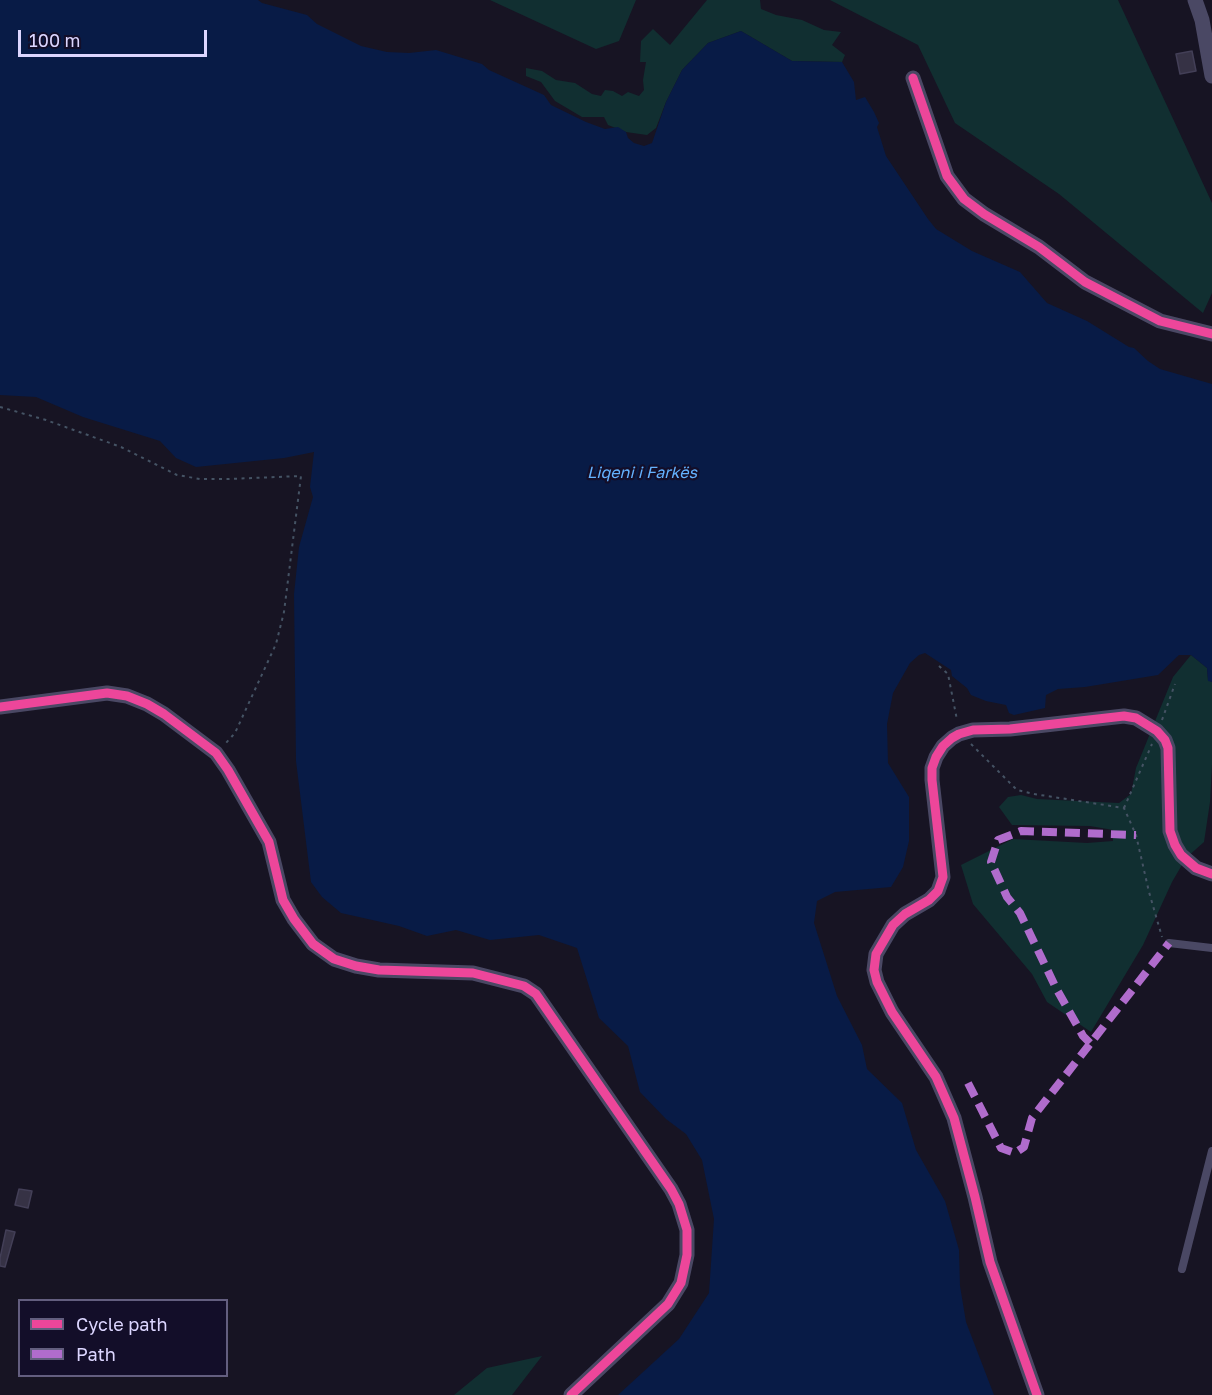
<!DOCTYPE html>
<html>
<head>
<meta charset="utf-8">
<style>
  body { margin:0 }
  #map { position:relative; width:1212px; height:1395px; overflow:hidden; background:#171423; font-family:"Golos Text",sans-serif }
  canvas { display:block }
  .legend { position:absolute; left:18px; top:1299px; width:210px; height:78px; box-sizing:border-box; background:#130e29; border:2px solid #635e7f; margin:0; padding:8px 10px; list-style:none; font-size:18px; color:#dcd6ff }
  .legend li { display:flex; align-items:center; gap:12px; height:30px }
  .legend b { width:30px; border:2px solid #635e7f }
  .scale { position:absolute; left:18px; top:30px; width:189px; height:27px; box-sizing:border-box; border:3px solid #dcd6ff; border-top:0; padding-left:8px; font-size:18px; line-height:21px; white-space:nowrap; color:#dcd6ff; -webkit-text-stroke:4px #130e29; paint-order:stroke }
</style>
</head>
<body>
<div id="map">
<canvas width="1212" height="1395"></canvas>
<ul class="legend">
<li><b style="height:8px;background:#ed469a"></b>Cycle path</li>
<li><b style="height:8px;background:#b06ccc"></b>Path</li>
</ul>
<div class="scale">100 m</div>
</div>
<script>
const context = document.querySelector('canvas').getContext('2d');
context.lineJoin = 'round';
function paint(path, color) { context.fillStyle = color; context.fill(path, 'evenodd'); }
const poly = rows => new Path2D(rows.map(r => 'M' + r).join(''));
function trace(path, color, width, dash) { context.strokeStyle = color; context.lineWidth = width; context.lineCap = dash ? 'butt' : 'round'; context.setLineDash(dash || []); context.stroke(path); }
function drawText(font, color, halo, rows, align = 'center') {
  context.font = font + ' "Golos Text",sans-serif'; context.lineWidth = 4.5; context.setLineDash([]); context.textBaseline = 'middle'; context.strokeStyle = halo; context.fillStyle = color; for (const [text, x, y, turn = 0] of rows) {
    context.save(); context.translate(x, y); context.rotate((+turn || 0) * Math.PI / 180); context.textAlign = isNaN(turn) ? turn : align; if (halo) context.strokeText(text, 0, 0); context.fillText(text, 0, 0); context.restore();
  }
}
paint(poly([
  [490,0,636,0,619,41,596,49],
  [707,0,760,0,761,9,776,15,802,20,824,30,841,32,832,45,845,55,842,62,792,61,741,31,708,43,682,70,666,102,656,128,647,135,626,132,608,125,604,117,582,117,555,101,541,82,526,76,526,68,542,71,556,80,575,83,592,94,601,96,605,90,613,91,622,96,628,92,639,96,644,90,643,80,646,62,640,62,641,41,653,29,670,45],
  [830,0,1118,0,1212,203,1212,293,1203,313,1059,194,955,123,918,45],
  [1191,655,1207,668,1208,680,1212,682,1212,765,1210,802,1204,842,1186,858,1172,882,1143,945,1091,1032,1047,1002,1032,974,973,904,961,865,1013,839,1087,843,1113,841,1113,830,1090,826,1012,825,999,807,1008,797,1021,795,1037,799,1119,803,1131,794,1136,768,1173,677],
  [542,1356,512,1395,454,1395,487,1368]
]), '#112f31');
paint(poly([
  [0,0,258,0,262,3,307,15,317,24,361,46,387,52,409,53,436,50,482,64,489,70,544,95,551,105,586,122,605,129,618,127,626,132,628,138,634,143,644,146,652,143,666,102,682,70,708,43,741,31,792,61,842,62,854,82,856,100,865,97,874,112,879,123,877,127,886,156,928,219,936,229,972,251,1020,272,1047,303,1087,321,1129,347,1134,348,1148,361,1160,369,1212,384,1212,682,1208,681,1207,668,1191,655,1179,655,1158,675,1085,687,1058,689,1046,695,1045,708,1014,715,1009,713,1006,705,986,701,971,695,967,688,952,676,951,670,925,653,919,655,910,663,893,693,887,724,888,763,909,797,909,841,903,867,891,887,835,892,817,901,814,923,837,996,862,1045,867,1069,902,1103,916,1150,945,1201,959,1250,960,1286,966,1322,994,1395,618,1395,679,1339,709,1293,714,1219,702,1160,686,1134,666,1119,640,1092,628,1046,599,1018,577,948,539,935,490,940,456,930,427,936,399,926,341,913,322,897,311,882,296,761,294,594,299,547,313,497,310,487,314,452,284,458,196,467,176,458,160,441,83,417,36,397,0,395]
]), '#081b46');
const building = poly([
  [1192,51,1196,71,1180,74,1176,54,1192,51],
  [19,1189,32,1191,28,1208,15,1205,19,1189],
  [6,1230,15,1232,5,1267,0,1266,0,1258,6,1230]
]);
paint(building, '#363245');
trace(building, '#433f57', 1.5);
trace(poly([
  [0,407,46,420,121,447,177,475,200,479,228,479,301,476,284,612,276,644,235,733,225,744],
  [939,666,948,674,957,720],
  [1162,720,1175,684],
  [971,744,1017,790,1034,794,1124,808,1136,835,1149,892,1162,937],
  [1124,808,1152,744]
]), '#455364', 2, [3, 4.5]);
trace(poly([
  [1169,943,1212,948],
  [1182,1269,1212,1151]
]), '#4a4864', 8);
trace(poly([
  [1195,0,1202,20,1212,76],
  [913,78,947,176,964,199,984,214,1039,247,1085,282,1160,321,1212,334],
  [0,707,107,693,127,696,147,704,164,714,216,753,228,770,269,842,283,900,294,919,313,944,334,959,356,966,379,970,473,973,524,986,536,994,671,1189,679,1204,687,1230,687,1255,681,1283,668,1304,571,1395],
  [1037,1395,990,1262,975,1197,954,1118,936,1077,892,1012,877,982,874,970,876,954,893,925,905,914,929,900,938,891,943,877,932,780,932,768,936,757,943,746,952,738,959,734,973,730,1010,729,1124,716,1136,718,1157,731,1165,740,1168,748,1170,831,1175,845,1181,855,1196,868,1212,874]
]), '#4a4864', 15);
trace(poly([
  [1090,1043,1083,1036,1056,988,1020,913,1007,897,991,862,998,840,1021,831,1136,835],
  [968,1083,1001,1148,1015,1153,1024,1147,1032,1118,1169,943]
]), '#b06ccc', 8, [15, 8]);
trace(poly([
  [913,78,947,176,964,199,984,214,1039,247,1085,282,1160,321,1212,334],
  [0,707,107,693,127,696,147,704,164,714,216,753,228,770,269,842,283,900,294,919,313,944,334,959,356,966,379,970,473,973,524,986,536,994,671,1189,679,1204,687,1230,687,1255,681,1283,668,1304,571,1395],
  [1037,1395,990,1262,975,1197,954,1118,936,1077,892,1012,877,982,874,970,876,954,893,925,905,914,929,900,938,891,943,877,932,780,932,768,936,757,943,746,952,738,959,734,973,730,1010,729,1124,716,1136,718,1157,731,1165,740,1168,748,1170,831,1175,845,1181,855,1196,868,1212,874]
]), '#ed469a', 9);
drawText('italic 16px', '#64b2ff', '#130e29', [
  ["Liqeni i Farkës",642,473]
]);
</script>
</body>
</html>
